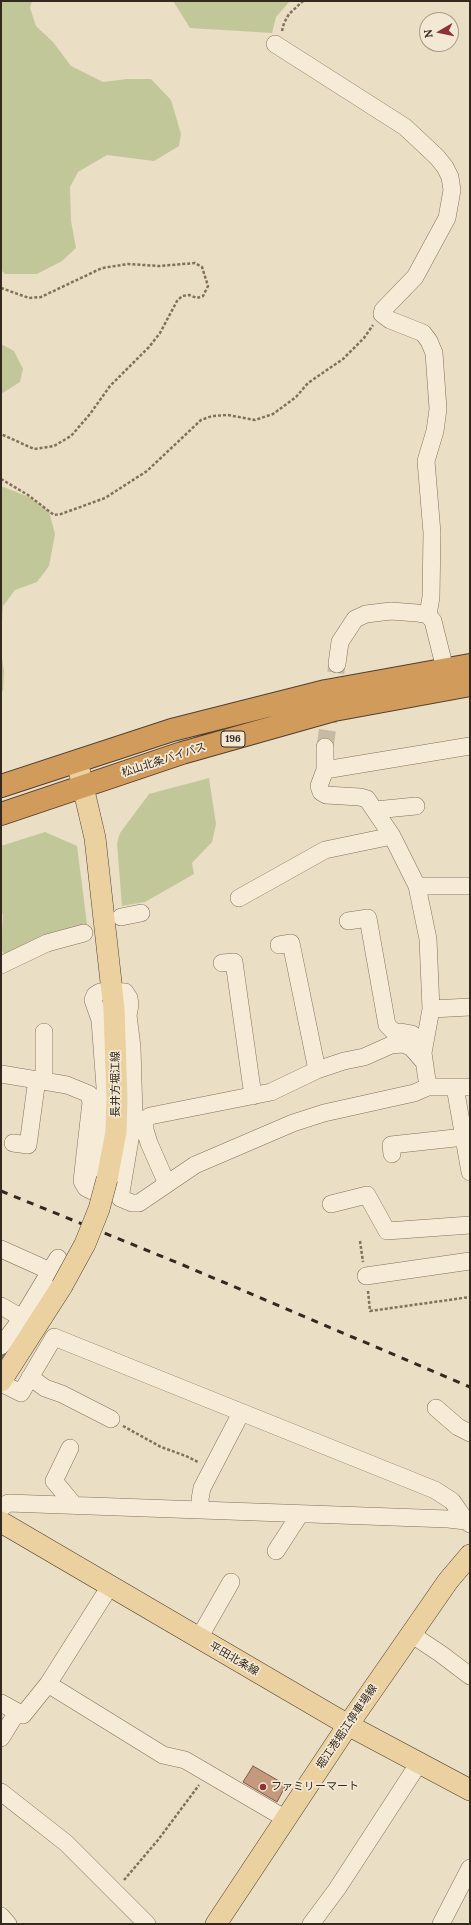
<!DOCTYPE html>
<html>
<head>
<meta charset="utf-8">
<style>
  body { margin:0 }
  #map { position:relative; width:471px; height:1925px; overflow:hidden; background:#eadec4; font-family:Lora,serif }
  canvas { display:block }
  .frame { position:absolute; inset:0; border:2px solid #34291f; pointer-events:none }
  .north { position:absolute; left:419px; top:12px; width:40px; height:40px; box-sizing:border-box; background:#f2e8d3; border:1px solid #a69c8b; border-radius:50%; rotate:261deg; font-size:11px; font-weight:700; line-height:16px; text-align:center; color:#34291f }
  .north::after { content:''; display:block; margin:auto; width:14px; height:18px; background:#8c3234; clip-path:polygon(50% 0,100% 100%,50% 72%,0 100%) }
</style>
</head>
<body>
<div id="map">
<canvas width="471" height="1925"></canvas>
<div class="frame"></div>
<div class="north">N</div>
</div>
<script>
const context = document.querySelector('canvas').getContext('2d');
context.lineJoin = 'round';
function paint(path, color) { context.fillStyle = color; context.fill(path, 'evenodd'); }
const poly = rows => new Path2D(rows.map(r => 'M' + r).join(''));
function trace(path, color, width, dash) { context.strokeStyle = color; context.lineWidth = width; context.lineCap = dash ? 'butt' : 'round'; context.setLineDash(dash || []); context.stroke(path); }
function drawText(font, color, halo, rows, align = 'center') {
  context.font = font + ' Lora,"Noto Sans JP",serif'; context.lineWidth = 3.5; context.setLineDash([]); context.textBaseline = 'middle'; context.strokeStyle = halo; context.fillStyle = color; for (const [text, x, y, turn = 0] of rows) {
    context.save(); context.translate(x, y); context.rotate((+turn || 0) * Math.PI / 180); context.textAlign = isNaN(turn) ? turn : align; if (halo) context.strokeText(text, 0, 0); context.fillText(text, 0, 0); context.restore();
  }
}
paint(poly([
  [1,1,32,1,30,8,36,26,53,42,71,66,103,82,127,79,151,79,171,100,181,134,179,146,154,161,107,155,78,172,70,187,71,221,76,248,62,261,37,274,5,274,1,270],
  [173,1,290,1,276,17,272,33,190,28],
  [1,344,14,351,23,369,20,382,1,394],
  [1,486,29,497,49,511,55,534,49,566,37,582,15,590,3,606,1,634],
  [1,652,4,671,3,691,1,692],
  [209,778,216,824,212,842,192,863,194,874,145,902,122,906,117,843,120,833,149,794],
  [45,832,77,846,87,924,6,957,1,949,3,915,1,911,1,846]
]), '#c2c799');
trace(poly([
  [1,1357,7,1349]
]), '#6d8a83', 4.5);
const building = poly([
  [253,1766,286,1785,277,1802,243,1782,253,1766]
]);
paint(building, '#c4997d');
trace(building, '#7f5b44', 1);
trace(poly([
  [325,747,337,664]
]), '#c6baa3', 17, [17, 8]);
const minor = poly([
  [275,44,405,127,437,157,445,167,450,177,452,190,447,218,415,277,383,310,382,314,390,320,423,333,429,341,434,353,438,409,435,431,426,461,432,533,431,597,428,615],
  [337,664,340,642,355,619,366,614,391,611,417,613,428,615,433,621,445,669],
  [325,747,325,770,319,786,321,792,326,795,360,797,367,799,392,836,417,886,428,939,431,1009,423,1053,428,1087],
  [325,770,470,746],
  [375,810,416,806],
  [417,886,470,886],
  [239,898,325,850,392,836],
  [121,917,141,913],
  [348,921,368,918,387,1025,395,1033,401,1032,412,1034,424,1046],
  [279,945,291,943,317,1070],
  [222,963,234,962,253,1096],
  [1,965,47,943,84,933],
  [431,1009,470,1007],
  [1,1074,67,1085,89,1094,91,1102,82,1181,86,1188,92,1191,100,1152,104,1125,105,1087,100,1020,93,1000,95,995,100,992,112,991,125,992,129,998,130,1005,128,1015,132,1047,134,1116,120,1198,132,1203,139,1203,195,1165,293,1123,324,1113,414,1093,428,1087,470,1087],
  [44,1080,44,1032],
  [455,1087,470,1172],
  [13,1143,28,1145,37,1079],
  [392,1154,391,1145,464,1137],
  [167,1184,149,1143,145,1130,145,1120,150,1116,271,1092,317,1070,344,1061,364,1057,391,1045,403,1044,411,1047,424,1062],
  [331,1204,367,1195,387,1231,470,1225],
  [1,1249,50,1271],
  [366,1276,470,1261],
  [1,1306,22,1318],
  [1,1346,22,1318,58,1258],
  [30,1377,45,1388,62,1394,111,1419],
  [1,1383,21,1393,54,1337,435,1490,452,1501,466,1521],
  [436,1408,458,1427,470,1433],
  [70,1448,54,1481,75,1506],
  [1,1508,8,1503,448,1519,466,1521,470,1524],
  [201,1510,200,1499,202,1488,241,1413],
  [276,1551,300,1514],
  [411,1634,441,1654,470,1676],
  [199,1638,231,1582],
  [48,1684,163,1755,185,1760,286,1819],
  [1,1703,23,1715,48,1684,110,1586],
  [1,1738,17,1712],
  [1,1792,66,1843,147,1924],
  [1,1916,8,1924],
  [311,1924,337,1889,419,1763],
  [441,1924,470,1868]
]);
const major = poly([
  [77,761,95,838,114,1009,117,1099,116,1132,107,1179],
  [1,1381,62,1286],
  [1,1522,348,1725,470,1790],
  [216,1924,348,1725,448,1581,470,1555]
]);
const highway = poly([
  [1,786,172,730,326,691,470,665],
  [1,814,182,753,334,710,470,685]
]);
trace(minor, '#83705c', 18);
trace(major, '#513f30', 22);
trace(highway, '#513f30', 24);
trace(poly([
  [282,31,284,23,289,14,303,1],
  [1,288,29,298,41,297,102,268,128,264,159,266,195,263,202,267,208,286,203,296,197,298,189,295,182,296,177,301,160,333,149,347,110,386,90,414,71,436,54,446,34,449,1,434],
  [1,479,28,495,54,515,61,514,105,498,147,471,201,420,212,416,228,415,255,420,273,414,296,397,308,383,343,359,364,338,373,325],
  [360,1241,363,1262],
  [368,1291,370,1311,470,1297],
  [123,1426,161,1447,186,1456,198,1462],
  [124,1880,158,1840,199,1785]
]), '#83705c', 2.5, [3, 2]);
trace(minor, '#f5ebd7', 17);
trace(major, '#ead19f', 21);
trace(highway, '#d19b5c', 22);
trace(poly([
  [1,1191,183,1265,470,1387]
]), '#34291f', 3, [7, 7]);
const majorBridge = poly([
  [62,1286,85,1244,99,1209,107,1179]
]);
trace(majorBridge, '#513f30', 22, []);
trace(majorBridge, '#ead19f', 21);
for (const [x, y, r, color] of [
  [263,1787,4,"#8c3234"]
]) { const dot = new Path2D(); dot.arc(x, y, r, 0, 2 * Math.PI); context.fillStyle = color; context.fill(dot); trace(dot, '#f2e8d3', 1.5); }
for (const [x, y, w] of [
  [233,739,24]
]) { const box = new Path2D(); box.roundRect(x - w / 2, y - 8, w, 16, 3); context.fillStyle = '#f2e8d3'; context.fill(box); trace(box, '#34291f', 1); }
drawText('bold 10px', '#34291f', null, [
  ["196",233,739]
]);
drawText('11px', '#34291f', '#f2e8d3', [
  ["松山北条バイパス",164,760,-18],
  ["長井方堀江線",116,1084,-90],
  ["平田北条線",234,1659,30],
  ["堀江港堀江停車場線",347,1727,-56]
]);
drawText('11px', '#34291f', '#f2e8d3', [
  ["ファミリーマート",271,1787]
], 'left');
</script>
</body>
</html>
